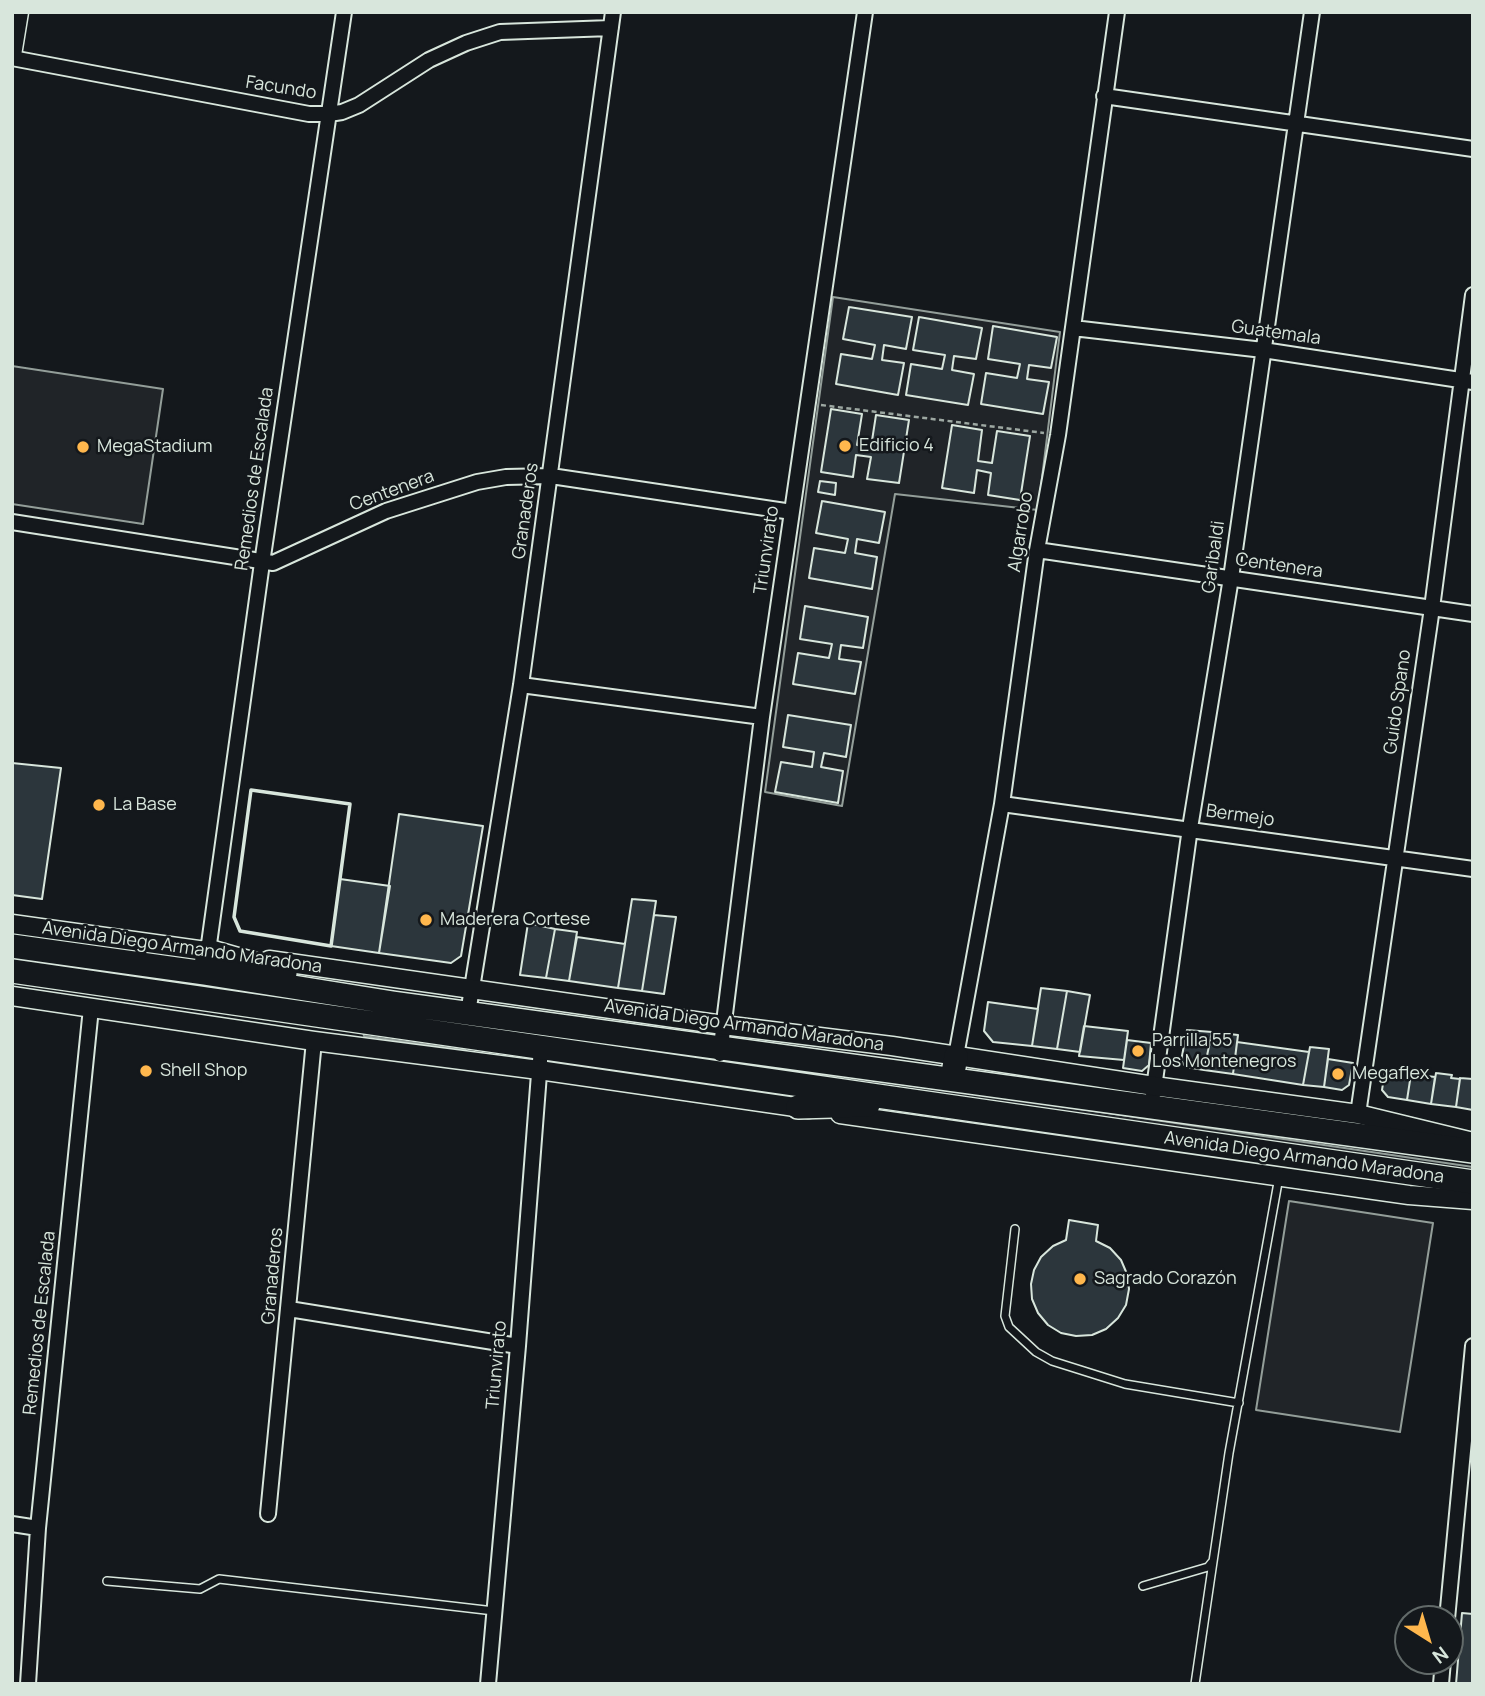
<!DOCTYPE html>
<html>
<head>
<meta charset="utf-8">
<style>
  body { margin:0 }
  #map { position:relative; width:1485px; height:1696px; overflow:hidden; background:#14181c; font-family:Manrope,sans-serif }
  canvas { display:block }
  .frame { position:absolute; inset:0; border:14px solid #d8e6dc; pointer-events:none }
  .north { position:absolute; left:1394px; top:1605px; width:70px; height:70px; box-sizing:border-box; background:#14181c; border:2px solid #626a69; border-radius:50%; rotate:143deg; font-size:19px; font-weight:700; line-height:28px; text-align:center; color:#d8e6dc }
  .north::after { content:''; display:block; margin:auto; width:24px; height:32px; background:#ffb74d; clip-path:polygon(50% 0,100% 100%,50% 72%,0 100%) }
</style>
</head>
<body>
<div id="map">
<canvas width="1485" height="1696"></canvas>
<div class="frame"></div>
<div class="north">N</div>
</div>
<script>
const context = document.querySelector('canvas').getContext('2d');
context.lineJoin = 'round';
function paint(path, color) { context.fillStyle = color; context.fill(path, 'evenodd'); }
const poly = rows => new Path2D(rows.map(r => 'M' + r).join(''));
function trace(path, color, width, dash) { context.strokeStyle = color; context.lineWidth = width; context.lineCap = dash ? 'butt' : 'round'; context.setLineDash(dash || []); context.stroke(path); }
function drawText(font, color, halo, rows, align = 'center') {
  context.font = font + ' Manrope,sans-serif'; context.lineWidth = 5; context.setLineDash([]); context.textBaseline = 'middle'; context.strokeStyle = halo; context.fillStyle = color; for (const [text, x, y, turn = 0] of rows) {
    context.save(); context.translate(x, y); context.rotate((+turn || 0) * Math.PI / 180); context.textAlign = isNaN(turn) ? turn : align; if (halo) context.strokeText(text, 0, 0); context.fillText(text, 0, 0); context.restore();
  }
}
const green = poly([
  [833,297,1060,332,1038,510,895,494,842,806,765,792,833,297],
  [12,366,163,389,143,524,12,504,12,366],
  [12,956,673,1049,650,1053,12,961,12,956],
  [363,1032,466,1047,467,1048,464,1050,364,1036,363,1032],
  [742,1059,1473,1167,1473,1172,740,1065,742,1059],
  [1162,1145,1431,1186,1446,1192,1163,1151,1162,1145],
  [1289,1201,1433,1223,1400,1432,1256,1410,1289,1201]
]);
paint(green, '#202428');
trace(green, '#939e99', 2);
const building = poly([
  [849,307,912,317,906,349,884,345,882,360,904,363,898,395,836,384,841,354,872,359,875,345,843,339,849,307],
  [919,317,982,328,976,359,954,356,952,370,974,374,968,405,906,395,911,364,942,369,945,355,913,350,919,317],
  [993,326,1057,337,1051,368,1029,365,1027,379,1049,382,1043,414,981,404,986,373,1017,378,1020,364,988,359,993,326],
  [831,409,862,414,857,445,871,447,876,415,909,420,899,483,867,479,871,457,856,455,853,477,821,472,831,409],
  [952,425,982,430,978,461,992,463,997,431,1030,436,1020,500,988,495,991,473,977,470,974,493,942,488,952,425],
  [820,481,836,483,835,495,818,492,820,481],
  [822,501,885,512,879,543,857,539,855,553,877,557,872,589,809,578,814,548,845,553,848,539,816,533,822,501],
  [805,606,868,617,863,648,841,645,839,659,861,662,855,694,793,684,798,653,829,658,832,644,800,639,805,606],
  [788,715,851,725,846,757,824,753,821,767,843,771,838,803,775,792,781,762,812,767,814,752,783,747,788,715],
  [12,763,61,768,42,899,12,895,12,763],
  [399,814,483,826,461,956,451,963,379,953,399,814],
  [340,879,390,886,379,953,331,946,340,879],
  [632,899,656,901,642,991,618,988,632,899],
  [654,915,676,917,664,994,642,991,654,915],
  [528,923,555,929,546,978,520,975,528,923],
  [555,929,577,932,569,981,546,978,555,929],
  [577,937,625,944,618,988,569,981,577,937],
  [1041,988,1067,991,1057,1049,1032,1046,1041,988],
  [1067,991,1090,995,1080,1052,1057,1049,1067,991],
  [988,1002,1038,1009,1032,1046,993,1042,984,1031,988,1002],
  [1084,1026,1128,1031,1124,1060,1079,1056,1084,1026],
  [1187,1030,1212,1032,1204,1070,1186,1067,1181,1061,1187,1030],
  [1212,1032,1238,1035,1233,1074,1204,1070,1212,1032],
  [1127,1040,1151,1043,1149,1065,1142,1071,1123,1068,1127,1040],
  [1237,1042,1309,1052,1303,1085,1233,1074,1237,1042],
  [1310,1047,1329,1049,1324,1087,1303,1085,1310,1047],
  [1328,1059,1353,1063,1349,1085,1342,1090,1324,1087,1328,1059],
  [1385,1071,1411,1074,1407,1100,1388,1097,1382,1090,1385,1071],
  [1436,1073,1452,1075,1451,1078,1460,1079,1456,1107,1431,1104,1436,1073],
  [1411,1074,1435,1077,1431,1104,1407,1100,1411,1074],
  [1460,1078,1473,1079,1473,1110,1456,1107,1460,1078],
  [1069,1220,1098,1225,1096,1241,1110,1248,1121,1260,1127,1274,1129,1289,1126,1305,1118,1318,1106,1329,1092,1335,1076,1336,1061,1333,1048,1325,1038,1313,1032,1299,1031,1284,1034,1270,1041,1257,1053,1246,1066,1240,1069,1220],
  [1462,1613,1473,1614,1473,1684,1456,1684,1462,1613]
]);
paint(building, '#2c363c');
trace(building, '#d8e6dc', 2);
const service = poly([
  [1015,1229,1005,1316,1009,1327,1036,1352,1052,1361,1125,1384,1239,1403],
  [107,1581,200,1589,219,1579,494,1611],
  [1143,1586,1208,1567,1212,1562],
  [1195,1684,1229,1453,1279,1177]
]);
const minor = poly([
  [12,58,309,114,329,114,342,112,359,105,429,60,466,43,500,32,611,28],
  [1104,96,1473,149],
  [1073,328,1263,350,1473,382],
  [12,522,273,563,386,511,477,482,506,477,551,476,792,512],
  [1037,550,1473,614],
  [521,685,762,717],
  [1002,804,1473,869],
  [208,951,262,563,344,12],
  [468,1013,521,685,613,12],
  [720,1054,762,717,865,12],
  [956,1056,1002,804,1037,550,1058,435,1117,12],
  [1153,1095,1190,828,1231,578,1312,12],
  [1358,1114,1432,608,1473,295],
  [289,1309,518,1346],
  [268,1514,314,1041],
  [12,1524,38,1528],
  [1447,1619,1473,1346],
  [28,1684,38,1528,91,1008],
  [488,1684,518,1346,541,1048],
  [1441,1684,1443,1661]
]);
const tertiary = poly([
  [12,55,19,12],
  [12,924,220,953],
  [269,960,723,1025,892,1046,1154,1086,1358,1114,1469,1141],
  [12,996,314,1041,539,1070,809,1109],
  [840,1114,1409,1195,1473,1200]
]);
const primary = poly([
  [12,946,205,973,393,1003,1473,1151],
  [12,971,1473,1182],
  [205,973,208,951,285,973],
  [952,1079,956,1056],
  [798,1107,868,1105]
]);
trace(service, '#d8e6dc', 10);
trace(minor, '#d8e6dc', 18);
trace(tertiary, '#d8e6dc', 21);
trace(primary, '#d8e6dc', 26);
trace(poly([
  [821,405,1044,433]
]), '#9da8a2', 2.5, [5, 3.5]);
trace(service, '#14181c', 7);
trace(minor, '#14181c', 14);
trace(tertiary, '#14181c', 18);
trace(primary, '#14181c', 23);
trace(poly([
  [251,790,350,804,331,946,240,931,234,917,251,790]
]), '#d8e6dc', 3.5);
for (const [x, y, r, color] of [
  [845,446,7,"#ffb74d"],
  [83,447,7,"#ffb74d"],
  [99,805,7,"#ffb74d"],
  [426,920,7,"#ffb74d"],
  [1138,1051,7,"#ffb74d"],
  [146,1071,7,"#ffb74d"],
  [1338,1074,7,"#ffb74d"],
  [1080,1279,7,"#ffb74d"]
]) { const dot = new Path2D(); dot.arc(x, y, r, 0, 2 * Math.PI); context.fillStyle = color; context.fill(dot); trace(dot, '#14181c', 2.5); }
drawText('18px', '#d8e6dc', '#14181c', [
  ["Facundo",281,88,9],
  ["Guatemala",1276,333,8],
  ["Remedios de Escalada",255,479,-82],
  ["Centenera",392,491,-20],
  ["Granaderos",526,511,-82],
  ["Algarrobo",1021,532,-81],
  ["Triunvirato",767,550,-82],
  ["Garibaldi",1214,557,-82],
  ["Centenera",1279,566,8],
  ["Guido Spano",1398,702,-82],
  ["Bermejo",1240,816,8],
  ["Avenida Diego Armando Maradona",182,948,8],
  ["Avenida Diego Armando Maradona",744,1026,8],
  ["Avenida Diego Armando Maradona",1304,1158,8],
  ["Granaderos",273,1276,-85],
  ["Remedios de Escalada",40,1323,-84],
  ["Triunvirato",497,1365,-85]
]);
drawText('18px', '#d8e6dc', '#14181c', [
  ["Edificio 4",859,446],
  ["MegaStadium",97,447],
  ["La Base",113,805],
  ["Maderera Cortese",440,920],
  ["Parrilla 55",1152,1041],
  ["Los Montenegros",1152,1062],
  ["Shell Shop",160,1071],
  ["Megaflex",1352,1074],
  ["Sagrado Corazón",1094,1279]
], 'left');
</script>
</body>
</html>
